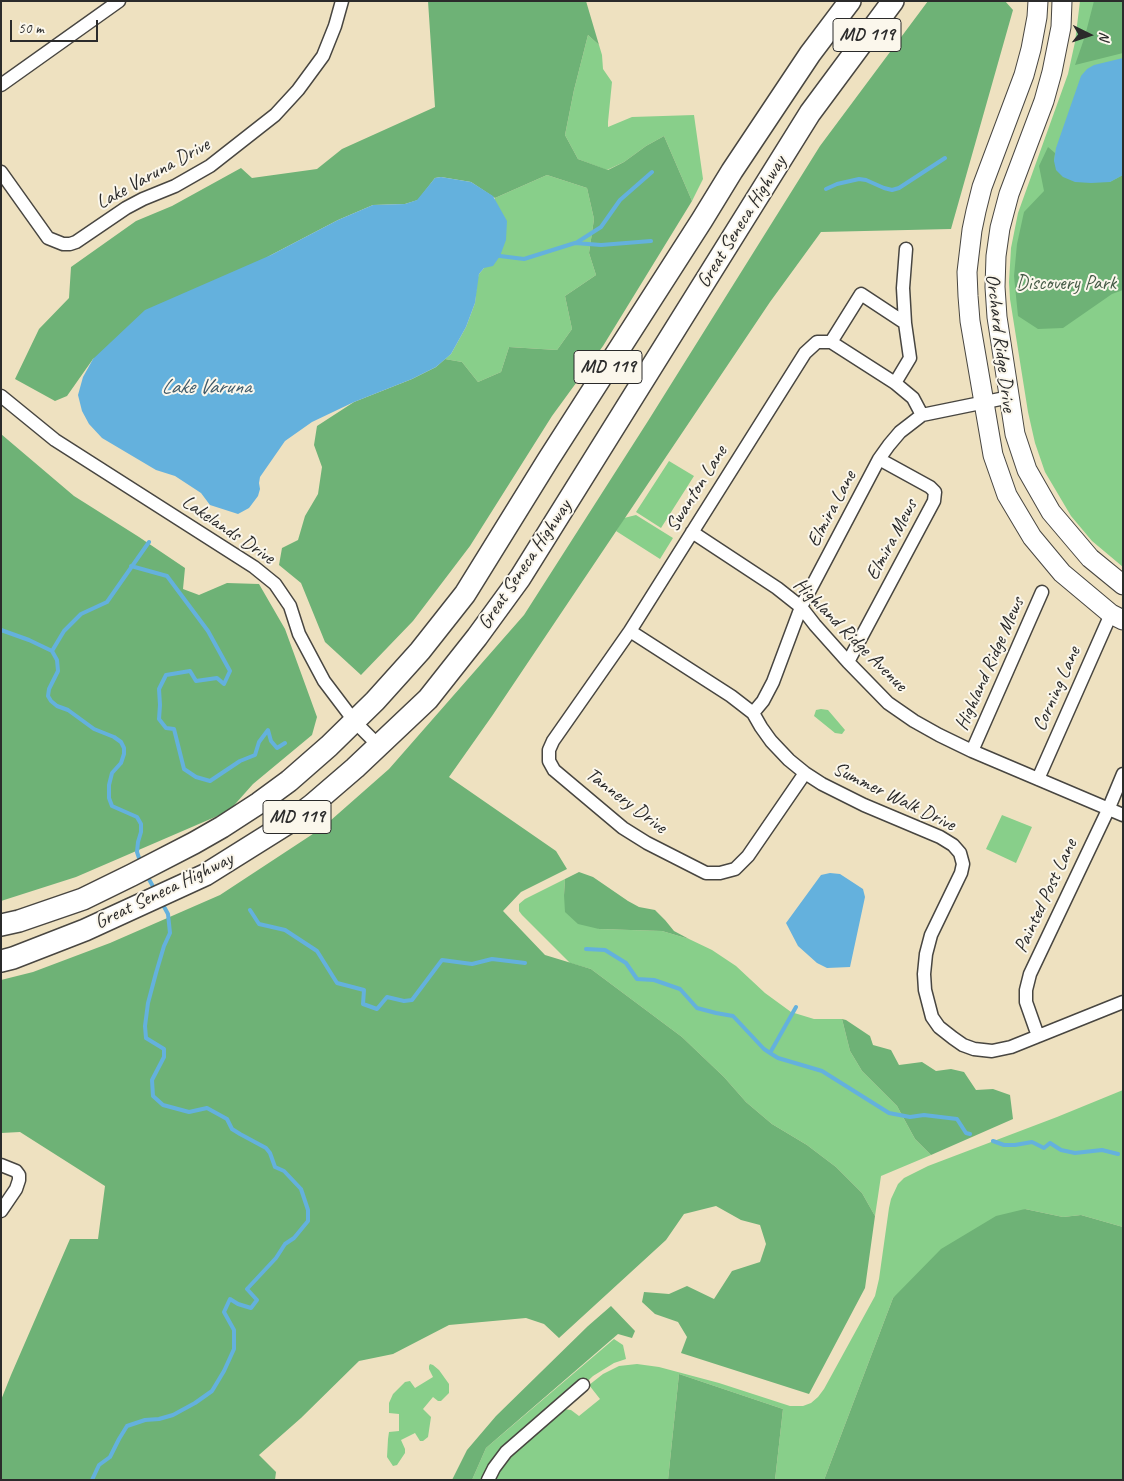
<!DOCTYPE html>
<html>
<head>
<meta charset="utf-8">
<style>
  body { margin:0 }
  #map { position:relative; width:1124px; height:1481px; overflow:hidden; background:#eee1c0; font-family:Caveat,sans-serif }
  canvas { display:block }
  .frame { position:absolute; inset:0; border:2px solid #2b2b2b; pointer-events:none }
  .north { position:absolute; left:1064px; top:10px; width:50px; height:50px; -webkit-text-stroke:4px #fbf7ec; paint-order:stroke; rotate:94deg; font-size:14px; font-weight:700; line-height:20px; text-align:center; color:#2b2b2b }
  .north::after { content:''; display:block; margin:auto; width:18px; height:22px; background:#2b2b2b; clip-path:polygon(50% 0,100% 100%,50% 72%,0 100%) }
  .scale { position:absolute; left:10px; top:20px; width:88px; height:22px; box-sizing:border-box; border:2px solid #2b2b2b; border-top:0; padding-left:6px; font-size:15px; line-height:18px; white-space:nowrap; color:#2b2b2b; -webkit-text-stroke:4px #fbf7ec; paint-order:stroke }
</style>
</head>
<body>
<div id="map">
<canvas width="1124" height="1481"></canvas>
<div class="frame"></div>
<div class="north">N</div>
<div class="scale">50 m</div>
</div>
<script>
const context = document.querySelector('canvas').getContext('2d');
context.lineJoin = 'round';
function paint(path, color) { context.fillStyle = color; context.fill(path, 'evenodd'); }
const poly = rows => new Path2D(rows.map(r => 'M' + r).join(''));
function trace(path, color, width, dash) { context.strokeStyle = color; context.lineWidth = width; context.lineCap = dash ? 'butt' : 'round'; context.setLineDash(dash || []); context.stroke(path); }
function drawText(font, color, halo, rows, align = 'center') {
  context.font = font + ' Caveat,sans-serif'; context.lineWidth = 4; context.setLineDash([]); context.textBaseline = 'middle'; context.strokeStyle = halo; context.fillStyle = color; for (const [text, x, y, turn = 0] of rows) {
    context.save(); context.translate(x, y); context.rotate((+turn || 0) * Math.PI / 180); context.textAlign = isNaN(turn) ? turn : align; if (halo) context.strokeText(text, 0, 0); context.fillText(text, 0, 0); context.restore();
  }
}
paint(poly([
  [1080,1,1123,1,1123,567,1092,541,1071,516,1045,472,1035,443,1028,412,1010,299,1009,282,1011,248,1018,213,1068,74,1075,42],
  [588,35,599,45,602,55,603,69,612,82,608,122,608,127,632,117,694,115,703,179,692,201,664,136,646,146,624,162,607,170,578,159,565,135,574,90],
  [547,175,587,188,594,219,589,253,596,275,565,296,572,329,557,350,509,347,501,372,478,382,462,362,445,359,451,354,466,327,475,303,477,280,479,274,484,268,495,198],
  [669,461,694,476,661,528,636,512],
  [636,515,673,538,660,559,616,531,624,518],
  [821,709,828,710,845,730,842,734,835,733,814,716,816,710],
  [1002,815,1032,827,1016,863,986,849],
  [565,879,564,895,599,929,662,931,689,939,712,950,736,966,765,993,791,1012,814,1019,842,1019,850,1051,862,1071,897,1106,915,1139,931,1155,881,1176,875,1216,862,1193,836,1167,807,1145,772,1124,746,1102,724,1077,682,1037,591,969,570,963,522,915,519,911,519,904,525,899],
  [1123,1090,1123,1227,1081,1215,1063,1217,1025,1209,893,1298,824,1480,775,1480,783,1409,679,1374,668,1480,491,1480,500,1465,563,1409,571,1410,579,1416,600,1399,589,1385,603,1374,619,1366,637,1364,659,1367,719,1383,790,1406,803,1406,811,1403,818,1397,824,1389,875,1296,879,1279,889,1208,891,1199,898,1184,904,1178,928,1166,1057,1117],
  [614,1339,623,1345,626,1359,614,1363,593,1376,485,1480,472,1480,486,1448],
  [430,1364,433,1365,439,1370,449,1384,449,1393,441,1401,438,1401,433,1397,423,1409,431,1417,428,1437,423,1441,420,1441,415,1433,401,1440,405,1449,405,1453,397,1465,393,1466,387,1457,388,1439,389,1432,399,1431,399,1414,389,1413,389,1403,393,1394,405,1382,410,1381,415,1388,433,1377,429,1369,429,1366]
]), '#88cf8a');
paint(poly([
  [428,1,586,1,599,45,588,35,574,90,565,135,578,159,608,170,624,162,646,146,664,136,692,201,603,346,552,416,470,546,413,621,361,675,325,642,301,583,279,565,282,548,298,540,305,516,318,494,322,467,314,445,317,426,354,402,412,379,436,367,445,359,462,362,478,382,501,372,509,347,557,350,572,329,565,296,596,275,589,253,594,219,587,188,547,175,495,198,471,182,441,177,435,178,418,200,405,204,373,205,338,220,271,255,93,359,67,396,55,401,15,379,39,329,69,298,71,267,136,221,172,206,241,168,252,178,317,169,342,149,435,107],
  [928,1,1005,1,1013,10,951,229,821,232,770,302,492,716,449,777,556,851,567,869,521,892,503,911,545,955,591,969,682,1037,724,1077,746,1102,772,1124,807,1145,836,1167,862,1193,875,1216,865,1288,809,1394,681,1353,687,1337,678,1322,655,1314,642,1302,644,1292,669,1294,687,1286,714,1299,732,1271,760,1262,766,1244,760,1225,741,1220,716,1206,684,1214,666,1240,559,1338,544,1324,526,1318,449,1325,393,1354,359,1361,301,1418,259,1455,276,1472,275,1480,1,1480,1,1400,11,1375,70,1239,98,1239,105,1186,20,1132,1,1133,1,980,33,972,110,943,220,895,322,828,389,769,524,615,648,421,820,146],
  [1094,1,1123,1,1123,53,1075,65,1085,36],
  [1048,147,1055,153,1054,161,1110,182,1123,175,1123,290,1112,294,1063,328,1038,329,1018,316,1014,276,1017,244,1024,212,1044,191,1039,166],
  [1,434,74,496,139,537,185,568,183,589,199,595,227,583,259,584,285,629,317,717,312,735,253,784,229,811,76,877,1,901],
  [579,872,593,877,628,901,639,907,655,910,665,920,674,931,689,939,662,931,599,929,578,924,565,912,564,895,565,879],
  [842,1019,846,1020,870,1036,873,1045,891,1050,899,1065,922,1062,936,1071,951,1069,964,1072,976,1090,993,1089,1010,1095,1013,1119,931,1155,915,1139,897,1106,862,1071,850,1051],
  [1025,1209,1063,1217,1081,1215,1123,1227,1123,1480,824,1480,893,1298,941,1249,996,1216],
  [611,1306,635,1331,632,1338,618,1334,486,1448,472,1480,452,1480,467,1450,496,1416,588,1326],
  [679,1374,783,1409,775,1480,668,1480]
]), '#6eb276');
paint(poly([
  [1123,58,1123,175,1110,182,1091,183,1075,182,1063,177,1056,170,1054,161,1056,148,1081,76,1087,69,1094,65],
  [441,177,471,182,493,196,507,221,506,240,500,256,493,266,484,268,479,274,475,303,466,327,451,354,436,367,412,379,354,402,312,422,285,441,260,477,259,483,260,489,258,496,249,508,238,514,210,505,201,493,175,476,156,470,102,438,89,424,82,411,78,395,83,377,93,359,145,310,271,255,338,220,373,205,405,204,417,200,435,178],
  [830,873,840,874,863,889,865,897,850,967,827,968,817,963,798,946,786,923,821,875]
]), '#64b1dd');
trace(poly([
  [826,189,837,184,859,179,866,180,884,188,892,190,899,188,945,158],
  [576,243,601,227,620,200,652,172],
  [500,256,524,259,575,243,601,245,651,241],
  [131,566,167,576,208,631,230,671,224,684,217,678,196,681,190,671,166,675,159,689,160,705,159,719,166,728,174,729,184,769,196,777,210,781,240,761,255,755,259,742,268,730,271,741,277,748,285,743],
  [1,630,29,640,52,651,57,660,58,671,49,689,48,696,51,701,57,706,68,710,94,729,114,737,121,742,124,748,124,754,121,763,112,773,109,785,109,798,112,806,137,817,141,824,141,832,138,842,137,852,141,864],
  [52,651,64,631,81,614,107,602,149,542],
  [146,874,155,890],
  [250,910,259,924,285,930,317,951,337,983,364,990,363,1004,377,1009,387,997,404,1001,412,1000,442,960,472,964,492,959,525,963],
  [586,949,605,950,626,963,637,979,654,980,680,989,697,1008,716,1013,733,1016,764,1049,770,1053,778,1058,822,1071,889,1113,910,1117,924,1115,957,1119,966,1133,970,1134],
  [770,1053,796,1007],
  [993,1141,1004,1145,1015,1145,1032,1142,1044,1148,1050,1143,1061,1150,1075,1153,1102,1150,1118,1154],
  [92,1480,99,1465,110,1457,119,1439,127,1426,145,1420,159,1419,173,1415,195,1403,212,1391,224,1371,234,1349,234,1330,224,1312,230,1299,238,1304,251,1308,257,1300,247,1289,276,1258,285,1244,294,1238,308,1221,308,1210,301,1189,284,1171,275,1167,270,1153,266,1148,240,1134,232,1129,227,1119,207,1108,189,1112,163,1105,153,1096,152,1080,164,1057,164,1049,146,1038,145,1026,148,1003,156,973,164,946,170,933,168,914,162,903]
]), '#64b1dd', 4);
const street = poly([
  [1,85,119,1],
  [1,172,48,238,63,244,70,244,76,242,126,208,143,199,175,186,210,166,275,115,298,90,323,56,335,26,342,1],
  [905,323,903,288,906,249],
  [831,342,861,294,905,323,910,358,895,383],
  [1,396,55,440,254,567,275,584,290,606,299,634,324,681,355,722,379,746],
  [692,532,777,588,801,607,815,625,848,662,888,703,914,721,939,735,972,751,1123,815],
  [630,631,731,696,753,713,761,727,771,741,789,760,805,773,822,784,864,805,940,837,953,845,960,853,963,864,961,873,931,935,926,954,924,974,925,990,932,1017,939,1027,953,1038,963,1045,974,1049,992,1051,1011,1047,1123,1002],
  [848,662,934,501,935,492,930,487,879,459],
  [753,713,763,701,773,682,801,607,879,459,889,445,900,432,922,415,1010,397],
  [972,751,1042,592],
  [805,773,748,856,735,869,720,873,706,873,647,843,623,828,554,770,549,761,549,750,553,741,630,631,805,353,817,342,831,342,895,383,913,398,922,415],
  [1038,779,1111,614],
  [1038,1036,1026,1002,1026,990,1030,974,1108,810,1123,774],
  [1,1165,16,1171,19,1175,19,1180,16,1189,1,1211],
  [488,1480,494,1468,506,1452,583,1385]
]);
const secondary = poly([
  [1038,1,1037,17,1031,49,1024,75,982,187,976,211,972,230,967,272,968,296,970,321,993,455,1007,495,1032,537,1062,573,1111,614,1123,620],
  [1062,1,1061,27,1052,72,1044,101,1009,194,1000,228,996,256,995,287,997,317,1015,434,1027,470,1051,512,1090,558,1123,585]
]);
const primary = poly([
  [1,925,19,921,83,899,132,875,194,843,222,827,259,803,289,781,329,746,375,701,420,651,465,594,548,460,702,220,732,171,810,54,850,1],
  [1,961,13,958,85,930,205,875,288,823,312,805,355,768,428,699,477,637,520,578,810,113,893,1]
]);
trace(street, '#484641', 15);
trace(secondary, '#484641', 21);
trace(primary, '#484641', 24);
trace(street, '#fff', 12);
trace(secondary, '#fff', 19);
trace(primary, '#fff', 21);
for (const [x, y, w] of [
  [867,35,68],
  [608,367,68],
  [297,817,68]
]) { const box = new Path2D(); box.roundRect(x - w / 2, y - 16.5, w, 33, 4); context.fillStyle = '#fbf7ec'; context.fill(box); trace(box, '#2b2b2b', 1); }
drawText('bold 19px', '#2b2b2b', null, [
  ["MD 119",867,35],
  ["MD 119",608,367],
  ["MD 119",297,817]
]);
drawText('20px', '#2b2b2b', '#fbf7ec', [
  ["Lake Varuna Drive",153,174,-29],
  ["Great Seneca Highway",742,222,-58],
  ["Orchard Ridge Drive",1000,343,83],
  ["Swanton Lane",697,489,-58],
  ["Elmira Lane",832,509,-62],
  ["Lakelands Drive",228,530,34],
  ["Elmira Mews",892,540,-62],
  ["Great Seneca Highway",525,565,-56],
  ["Highland Ridge Avenue",850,635,45],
  ["Highland Ridge Mews",990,664,-66],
  ["Corning Lane",1057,689,-66],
  ["Summer Walk Drive",894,797,26],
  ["Tannery Drive",626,801,37],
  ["Great Seneca Highway",164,891,-26],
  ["Painted Post Lane",1046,896,-65]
]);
drawText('20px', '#475c48', '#fbf7ec', [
  ["Discovery Park",1066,284]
]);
drawText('italic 21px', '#3f5a69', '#fbf7ec', [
  ["Lake Varuna",206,387]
]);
</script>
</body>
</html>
